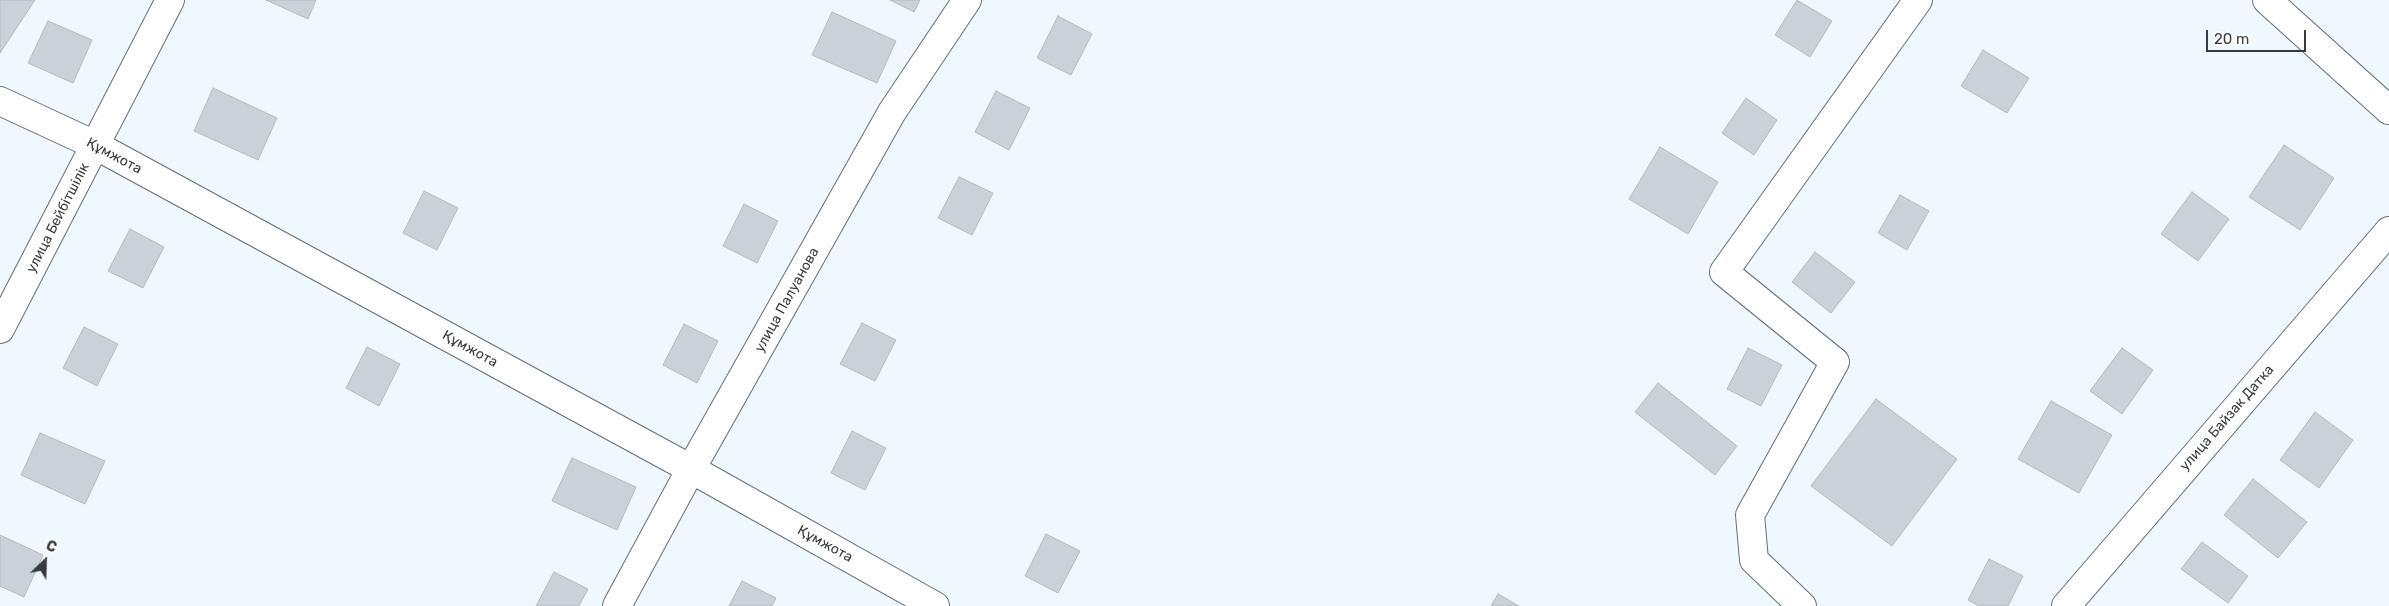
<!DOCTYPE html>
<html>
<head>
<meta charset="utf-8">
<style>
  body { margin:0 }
  #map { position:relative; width:2389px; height:606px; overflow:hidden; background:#eef8fe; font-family:Rubik,sans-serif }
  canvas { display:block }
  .north { position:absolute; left:20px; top:536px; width:50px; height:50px; -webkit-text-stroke:4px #fff; paint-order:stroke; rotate:24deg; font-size:14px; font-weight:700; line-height:20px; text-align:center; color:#373b3d }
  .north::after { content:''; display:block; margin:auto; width:18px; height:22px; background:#373b3d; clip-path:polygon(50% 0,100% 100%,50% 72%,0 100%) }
  .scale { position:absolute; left:2206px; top:30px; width:100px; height:22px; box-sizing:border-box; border:2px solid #373b3d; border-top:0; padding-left:6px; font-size:15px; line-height:18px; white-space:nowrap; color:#373b3d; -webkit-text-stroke:4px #fff; paint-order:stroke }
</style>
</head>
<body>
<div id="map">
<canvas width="2389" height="606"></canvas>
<div class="north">С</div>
<div class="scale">20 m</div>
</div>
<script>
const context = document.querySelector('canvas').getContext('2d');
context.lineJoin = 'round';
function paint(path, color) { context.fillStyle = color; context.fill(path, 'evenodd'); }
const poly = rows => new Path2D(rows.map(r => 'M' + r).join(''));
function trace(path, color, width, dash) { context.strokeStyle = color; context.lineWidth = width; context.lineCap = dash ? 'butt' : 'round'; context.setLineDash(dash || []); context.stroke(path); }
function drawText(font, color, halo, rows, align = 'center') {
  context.font = font + ' Rubik,sans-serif'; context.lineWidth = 4; context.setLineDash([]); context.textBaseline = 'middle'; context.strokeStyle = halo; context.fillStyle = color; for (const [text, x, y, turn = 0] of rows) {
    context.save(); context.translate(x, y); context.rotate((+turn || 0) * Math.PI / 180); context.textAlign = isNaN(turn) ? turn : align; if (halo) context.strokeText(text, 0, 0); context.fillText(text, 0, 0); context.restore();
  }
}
const building = poly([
  [0,0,35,0,0,53,0,0],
  [266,0,316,0,308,19,266,0],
  [890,0,920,0,914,12,890,0],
  [1797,0,1832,21,1810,57,1775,35,1797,0],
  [832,12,896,41,877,83,812,55,832,12],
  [1058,16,1092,34,1071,75,1037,58,1058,16],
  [48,21,92,40,73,83,28,63,48,21],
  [1983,50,2029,78,2007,113,1961,86,1983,50],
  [213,88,277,118,258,160,194,131,213,88],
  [996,91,1030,108,1009,150,975,132,996,91],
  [1746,98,1777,120,1754,155,1722,133,1746,98],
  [2284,145,2334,178,2300,230,2249,197,2284,145],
  [1660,147,1718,182,1688,234,1629,199,1660,147],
  [959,177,993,193,972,235,938,218,959,177],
  [424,191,458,208,437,250,403,233,424,191],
  [2192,192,2229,219,2198,261,2161,234,2192,192],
  [1900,195,1929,211,1907,250,1878,233,1900,195],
  [744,204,778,221,757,263,723,246,744,204],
  [130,229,164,247,143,288,108,271,130,229],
  [1815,252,1855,282,1831,313,1792,282,1815,252],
  [862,323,896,340,875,381,840,364,862,323],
  [684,324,718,341,697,383,663,365,684,324],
  [84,327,118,344,97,386,63,368,84,327],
  [367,347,400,364,379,406,346,388,367,347],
  [1748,348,1782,365,1761,406,1727,389,1748,348],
  [2122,348,2153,370,2122,414,2090,391,2122,348],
  [1658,383,1737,446,1715,475,1635,412,1658,383],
  [1876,399,1957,459,1892,546,1811,486,1876,399],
  [2051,401,2112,435,2079,493,2018,459,2051,401],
  [2315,412,2353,440,2319,488,2280,460,2315,412],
  [852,431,886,448,865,490,831,473,852,431],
  [40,433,105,461,85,504,21,475,40,433],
  [572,458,636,487,617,530,552,501,572,458],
  [2253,479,2307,522,2278,558,2224,515,2253,479],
  [1046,534,1080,551,1058,593,1025,576,1046,534],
  [0,535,43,555,24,597,0,586,0,535],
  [2202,542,2248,576,2228,603,2181,569,2202,542],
  [1989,559,2023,576,2008,606,1979,606,1968,600,1989,559],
  [554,572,588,589,579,606,536,606,554,572],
  [742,581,776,598,772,606,729,606,742,581],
  [1498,594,1519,606,1491,606,1498,594]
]);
paint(building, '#c9d2d8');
trace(building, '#b2bbc1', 1);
const minor = poly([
  [2267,0,2389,110],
  [0,101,95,145,691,469,935,606],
  [0,329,170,0],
  [617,606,691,469,892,112,967,0],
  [1802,606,1754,560,1750,515,1835,362,1724,272,1918,0],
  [2066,606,2389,231]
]);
trace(minor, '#676f74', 30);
trace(minor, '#fff', 28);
drawText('14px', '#373b3d', '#fff', [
  ["Құмжота",114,156,28],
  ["улица Бейбітшілік",58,218,-63],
  ["улица Палуанова",787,300,-61],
  ["Құмжота",470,349,29],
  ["улица Байзак Датка",2227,418,-49],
  ["Құмжота",825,544,29]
]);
</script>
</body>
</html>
